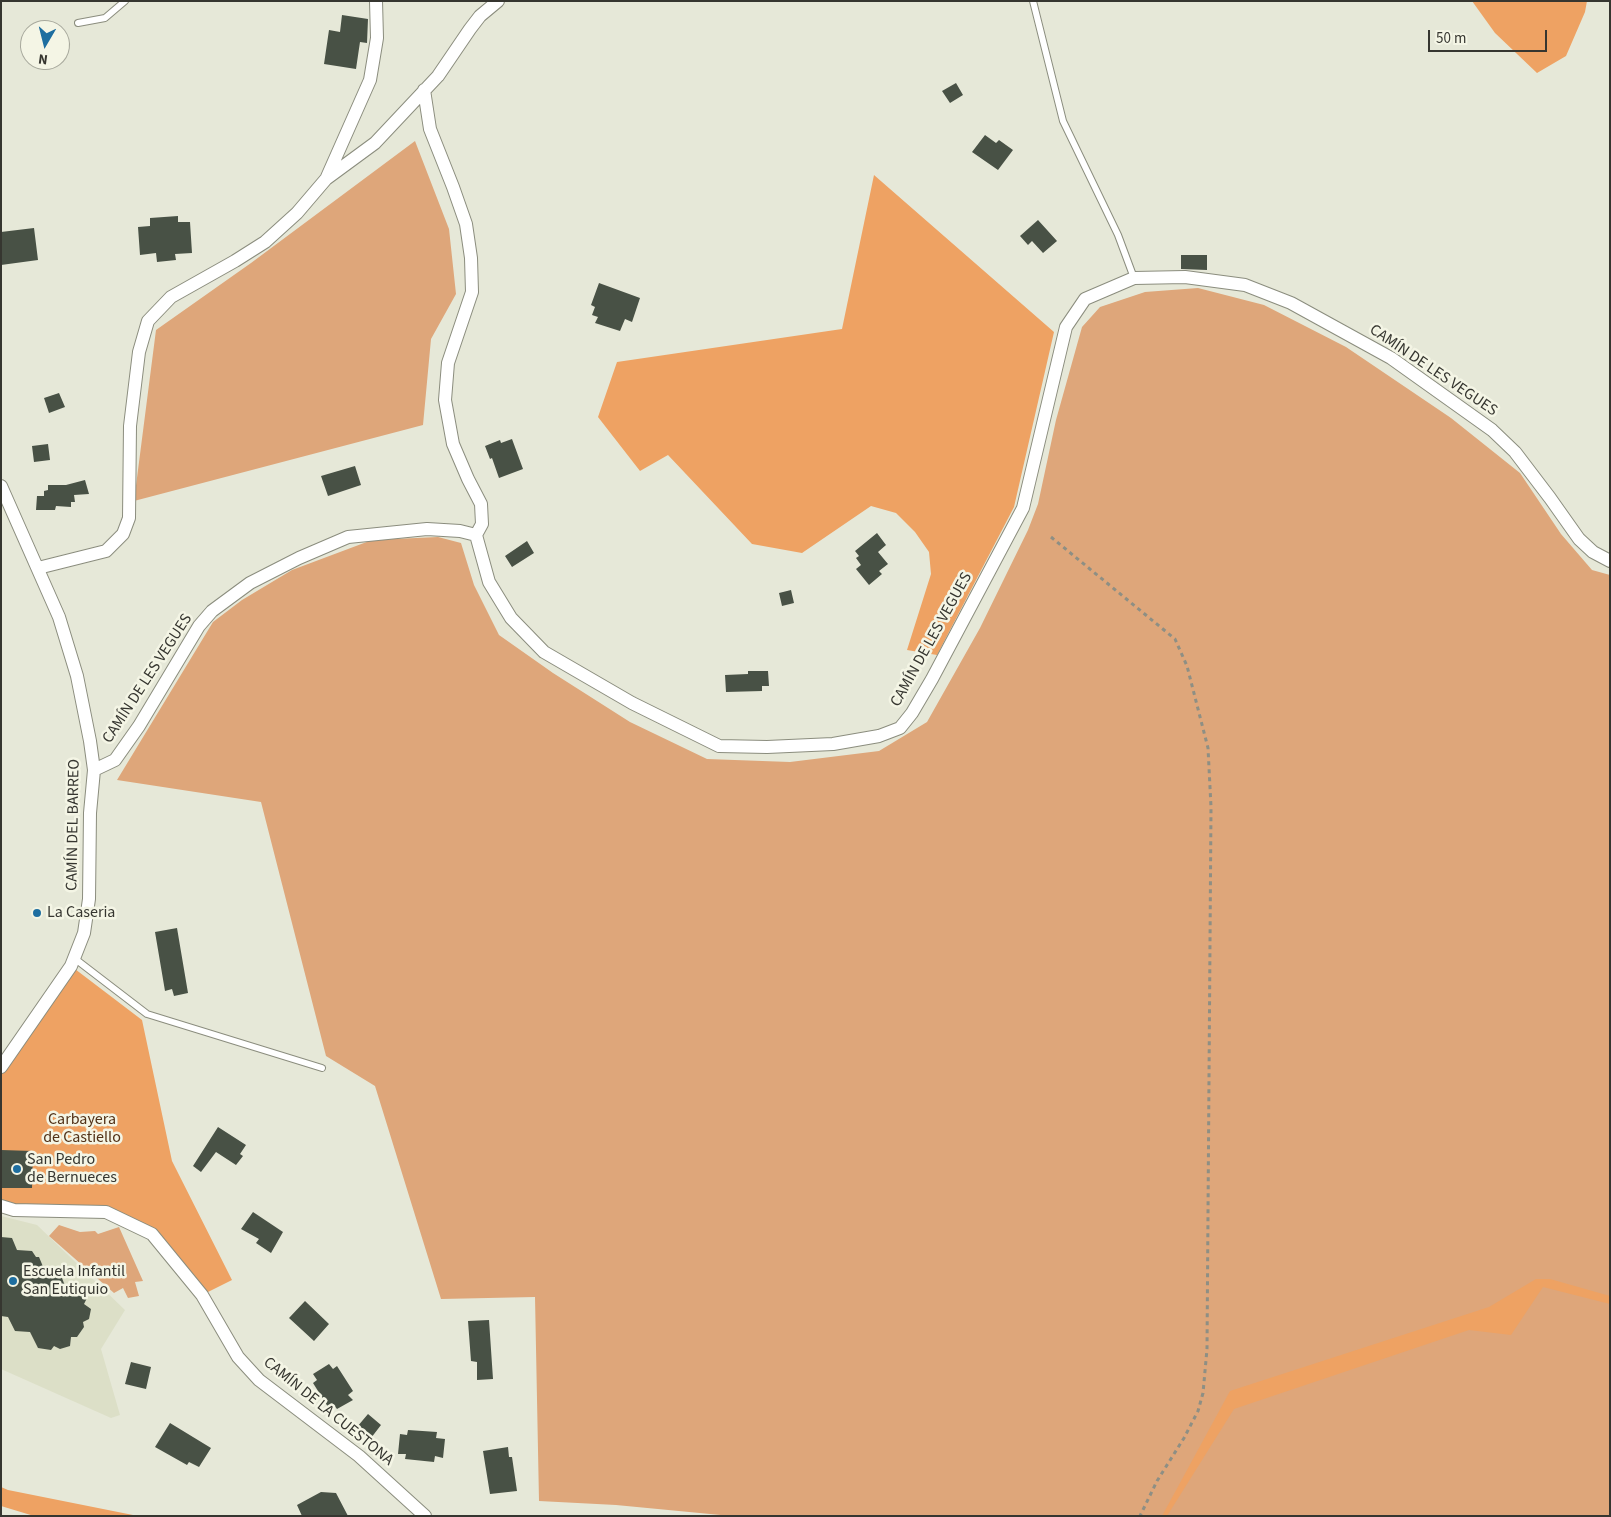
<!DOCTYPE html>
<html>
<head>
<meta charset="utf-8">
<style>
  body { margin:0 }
  #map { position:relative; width:1611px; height:1517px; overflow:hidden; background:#e6e8d8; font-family:"Source Sans 3",sans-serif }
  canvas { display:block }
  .frame { position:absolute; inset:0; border:2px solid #363630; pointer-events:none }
  .north { position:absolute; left:20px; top:20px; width:50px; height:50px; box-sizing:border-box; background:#f4f5e5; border:1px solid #a8a99d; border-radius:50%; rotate:188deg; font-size:14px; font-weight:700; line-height:20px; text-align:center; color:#363630 }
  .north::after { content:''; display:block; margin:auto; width:18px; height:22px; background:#1e6ea0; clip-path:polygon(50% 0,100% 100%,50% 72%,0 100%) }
  .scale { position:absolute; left:1428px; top:30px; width:119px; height:22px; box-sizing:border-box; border:2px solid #363630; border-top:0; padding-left:6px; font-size:15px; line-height:18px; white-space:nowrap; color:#363630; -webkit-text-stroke:4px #f4f5e5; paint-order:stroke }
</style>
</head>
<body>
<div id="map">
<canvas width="1611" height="1517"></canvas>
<div class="frame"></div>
<div class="north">N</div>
<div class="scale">50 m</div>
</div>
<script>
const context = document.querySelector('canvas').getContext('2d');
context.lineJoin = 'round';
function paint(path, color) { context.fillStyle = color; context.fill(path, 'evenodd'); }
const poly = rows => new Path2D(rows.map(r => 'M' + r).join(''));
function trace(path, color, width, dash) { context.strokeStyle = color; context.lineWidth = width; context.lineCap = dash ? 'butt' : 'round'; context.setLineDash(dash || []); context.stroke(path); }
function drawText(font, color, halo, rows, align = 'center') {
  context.font = font + ' "Source Sans 3",sans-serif'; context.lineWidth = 5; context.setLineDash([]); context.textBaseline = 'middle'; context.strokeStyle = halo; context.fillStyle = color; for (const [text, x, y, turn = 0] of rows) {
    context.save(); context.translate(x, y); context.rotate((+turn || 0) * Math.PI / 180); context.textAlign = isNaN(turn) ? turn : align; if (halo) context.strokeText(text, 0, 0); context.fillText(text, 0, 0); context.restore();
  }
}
paint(poly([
  [1,1216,37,1225,125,1310,101,1349,120,1415,111,1418,1,1369]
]), '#dcdfc7');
paint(poly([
  [415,141,449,229,456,294,431,339,423,425,134,501,156,330,251,263],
  [1198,288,1264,305,1346,347,1451,418,1520,473,1561,534,1592,570,1610,575,1610,1516,731,1516,616,1505,539,1501,535,1297,441,1299,375,1086,326,1056,261,802,117,780,213,622,242,600,292,570,372,540,438,537,461,543,474,585,499,635,553,673,630,722,707,759,790,762,879,751,927,722,980,628,1028,530,1038,504,1056,420,1082,327,1100,307,1145,292],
  [59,1225,80,1232,95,1231,98,1234,119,1227,143,1281,135,1282,139,1296,128,1298,123,1288,114,1293,49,1236]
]), '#dea67a');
paint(poly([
  [1472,1,1587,1,1585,12,1566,56,1537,73,1495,33],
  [874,175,1054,332,1014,507,937,655,907,650,931,574,929,552,915,532,896,513,871,506,802,553,752,544,668,455,640,471,598,417,617,362,842,329],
  [71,966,142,1020,172,1161,232,1280,202,1295,152,1234,125,1220,1,1206,1,1067],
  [1536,1279,1550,1279,1610,1296,1610,1304,1543,1287,1511,1335,1469,1330,1234,1409,1167,1516,1162,1516,1230,1391,1489,1307],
  [1,1487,8,1490,138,1516,34,1516,1,1506]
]), '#eea263');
paint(poly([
  [342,15,368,19,367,43,360,42,356,69,324,64,329,30,340,32],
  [956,83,963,95,950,103,942,91],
  [985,135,996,143,999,140,1013,150,998,170,972,152],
  [178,216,178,222,190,222,192,253,175,254,176,260,157,262,156,253,140,255,138,227,150,226,150,218],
  [1038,220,1057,241,1043,253,1032,241,1028,245,1020,236],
  [34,228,38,260,1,265,1,232],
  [1181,255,1207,255,1207,270,1181,269],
  [599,283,640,298,632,322,625,319,620,331,595,323,598,317,592,315,595,307,591,305],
  [59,393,65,407,49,413,44,398],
  [512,439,523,469,499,478,492,458,490,459,485,446,500,440,501,443],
  [48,444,50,460,34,462,32,446],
  [355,466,361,485,328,496,321,476],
  [85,480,89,494,74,495,75,502,71,502,71,507,56,506,55,510,36,510,37,496,44,496,44,491,48,490,48,485,66,485],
  [877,533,886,545,878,552,888,564,879,571,882,574,869,585,856,569,861,565,856,558,859,556,855,551],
  [527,541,534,553,512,567,505,556],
  [791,590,794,603,782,606,779,593],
  [748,671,768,671,769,686,762,686,762,691,726,692,725,675,748,674],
  [177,928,188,993,174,996,172,989,165,991,155,932],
  [218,1127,246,1145,240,1154,243,1156,236,1165,216,1152,201,1172,193,1166],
  [1,1150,33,1151,32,1188,1,1188],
  [253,1212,283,1232,271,1253,256,1243,259,1239,241,1229],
  [1,1237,12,1238,17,1250,32,1251,36,1257,39,1257,44,1269,59,1270,65,1286,82,1288,87,1298,84,1304,91,1309,89,1319,83,1322,84,1327,77,1337,71,1337,70,1346,60,1349,54,1346,51,1350,38,1348,30,1332,15,1331,8,1317,1,1316],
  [305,1301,329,1324,314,1341,289,1318],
  [489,1320,493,1379,477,1380,477,1362,471,1361,468,1321],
  [131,1362,151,1367,146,1389,125,1384],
  [329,1364,333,1369,337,1366,353,1391,348,1395,353,1400,337,1409,333,1404,328,1407,313,1383,317,1380,313,1374],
  [368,1414,381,1425,371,1438,357,1427],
  [170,1423,211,1448,199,1467,189,1462,187,1465,155,1447],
  [408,1430,437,1432,436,1438,445,1439,443,1458,435,1456,434,1462,405,1459,406,1454,398,1454,400,1434,407,1435],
  [508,1447,509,1457,512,1457,517,1491,490,1494,483,1451],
  [321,1492,336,1493,348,1516,302,1516,297,1505]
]), '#485145');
const service = poly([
  [1033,1,1063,121,1118,235,1134,278],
  [78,23,105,18,125,1],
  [74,958,147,1014,322,1068]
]);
const minor = poly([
  [424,90,430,129,453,187,466,224,471,258,472,292,448,363,445,400,453,444,468,479,481,504,482,524,476,535],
  [327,177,370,80,377,38,376,1],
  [1,486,59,617,77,676,90,741,94,770,90,813,89,899,84,933,71,966,1,1067],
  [38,568,106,551,123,534,129,518,130,426,139,352,148,321,171,297,235,261,265,242,297,213,326,179,375,143,438,76,470,29,480,16,498,1],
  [94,770,115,760,139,726,199,626,212,611,250,583,299,558,348,537,427,529,460,531,476,535,489,582,511,618,544,652,632,703,719,746,767,747,833,744,879,736,900,728,912,713,932,679,1023,508,1066,327,1085,299,1134,278,1185,277,1245,285,1291,303,1391,358,1492,430,1515,452,1550,498,1579,539,1593,552,1610,561],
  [1,1206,14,1210,106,1212,152,1234,202,1295,238,1357,259,1380,359,1456,425,1516]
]);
trace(service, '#8b8d7e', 8);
trace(minor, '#8b8d7e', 14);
trace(poly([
  [1051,537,1175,639,1187,666,1208,748,1211,807,1207,1349,1203,1393,1198,1411,1184,1438,1157,1481,1140,1516]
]), '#8e8f84', 3, [4, 4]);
trace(service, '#fff', 6);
trace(minor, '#fff', 12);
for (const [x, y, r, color] of [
  [37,913,5,"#1e6ea0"],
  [17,1169,5,"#1e6ea0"],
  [13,1281,5,"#1e6ea0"]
]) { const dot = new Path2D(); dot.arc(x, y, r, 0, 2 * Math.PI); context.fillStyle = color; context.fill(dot); trace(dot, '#f4f5e5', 2); }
drawText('16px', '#363630', '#f4f5e5', [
  ["CAMÍN DE LES VEGUES",1433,371,34],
  ["CAMÍN DE LES VEGUES",932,640,-61],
  ["CAMÍN DE LES VEGUES",148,679,-57],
  ["CAMÍN DEL BARREO",74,825,-89],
  ["CAMÍN DE LA CUESTONA",328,1412,39]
]);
drawText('16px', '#363630', '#f4f5e5', [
  ["La Caseria",47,913],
  ["San Pedro",27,1160],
  ["de Bernueces",27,1178],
  ["Escuela Infantil",23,1272],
  ["San Eutiquio",23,1290]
], 'left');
drawText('16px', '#513117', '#f4f5e5', [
  ["Carbayera",82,1120],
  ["de Castiello",82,1138]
]);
</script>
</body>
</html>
